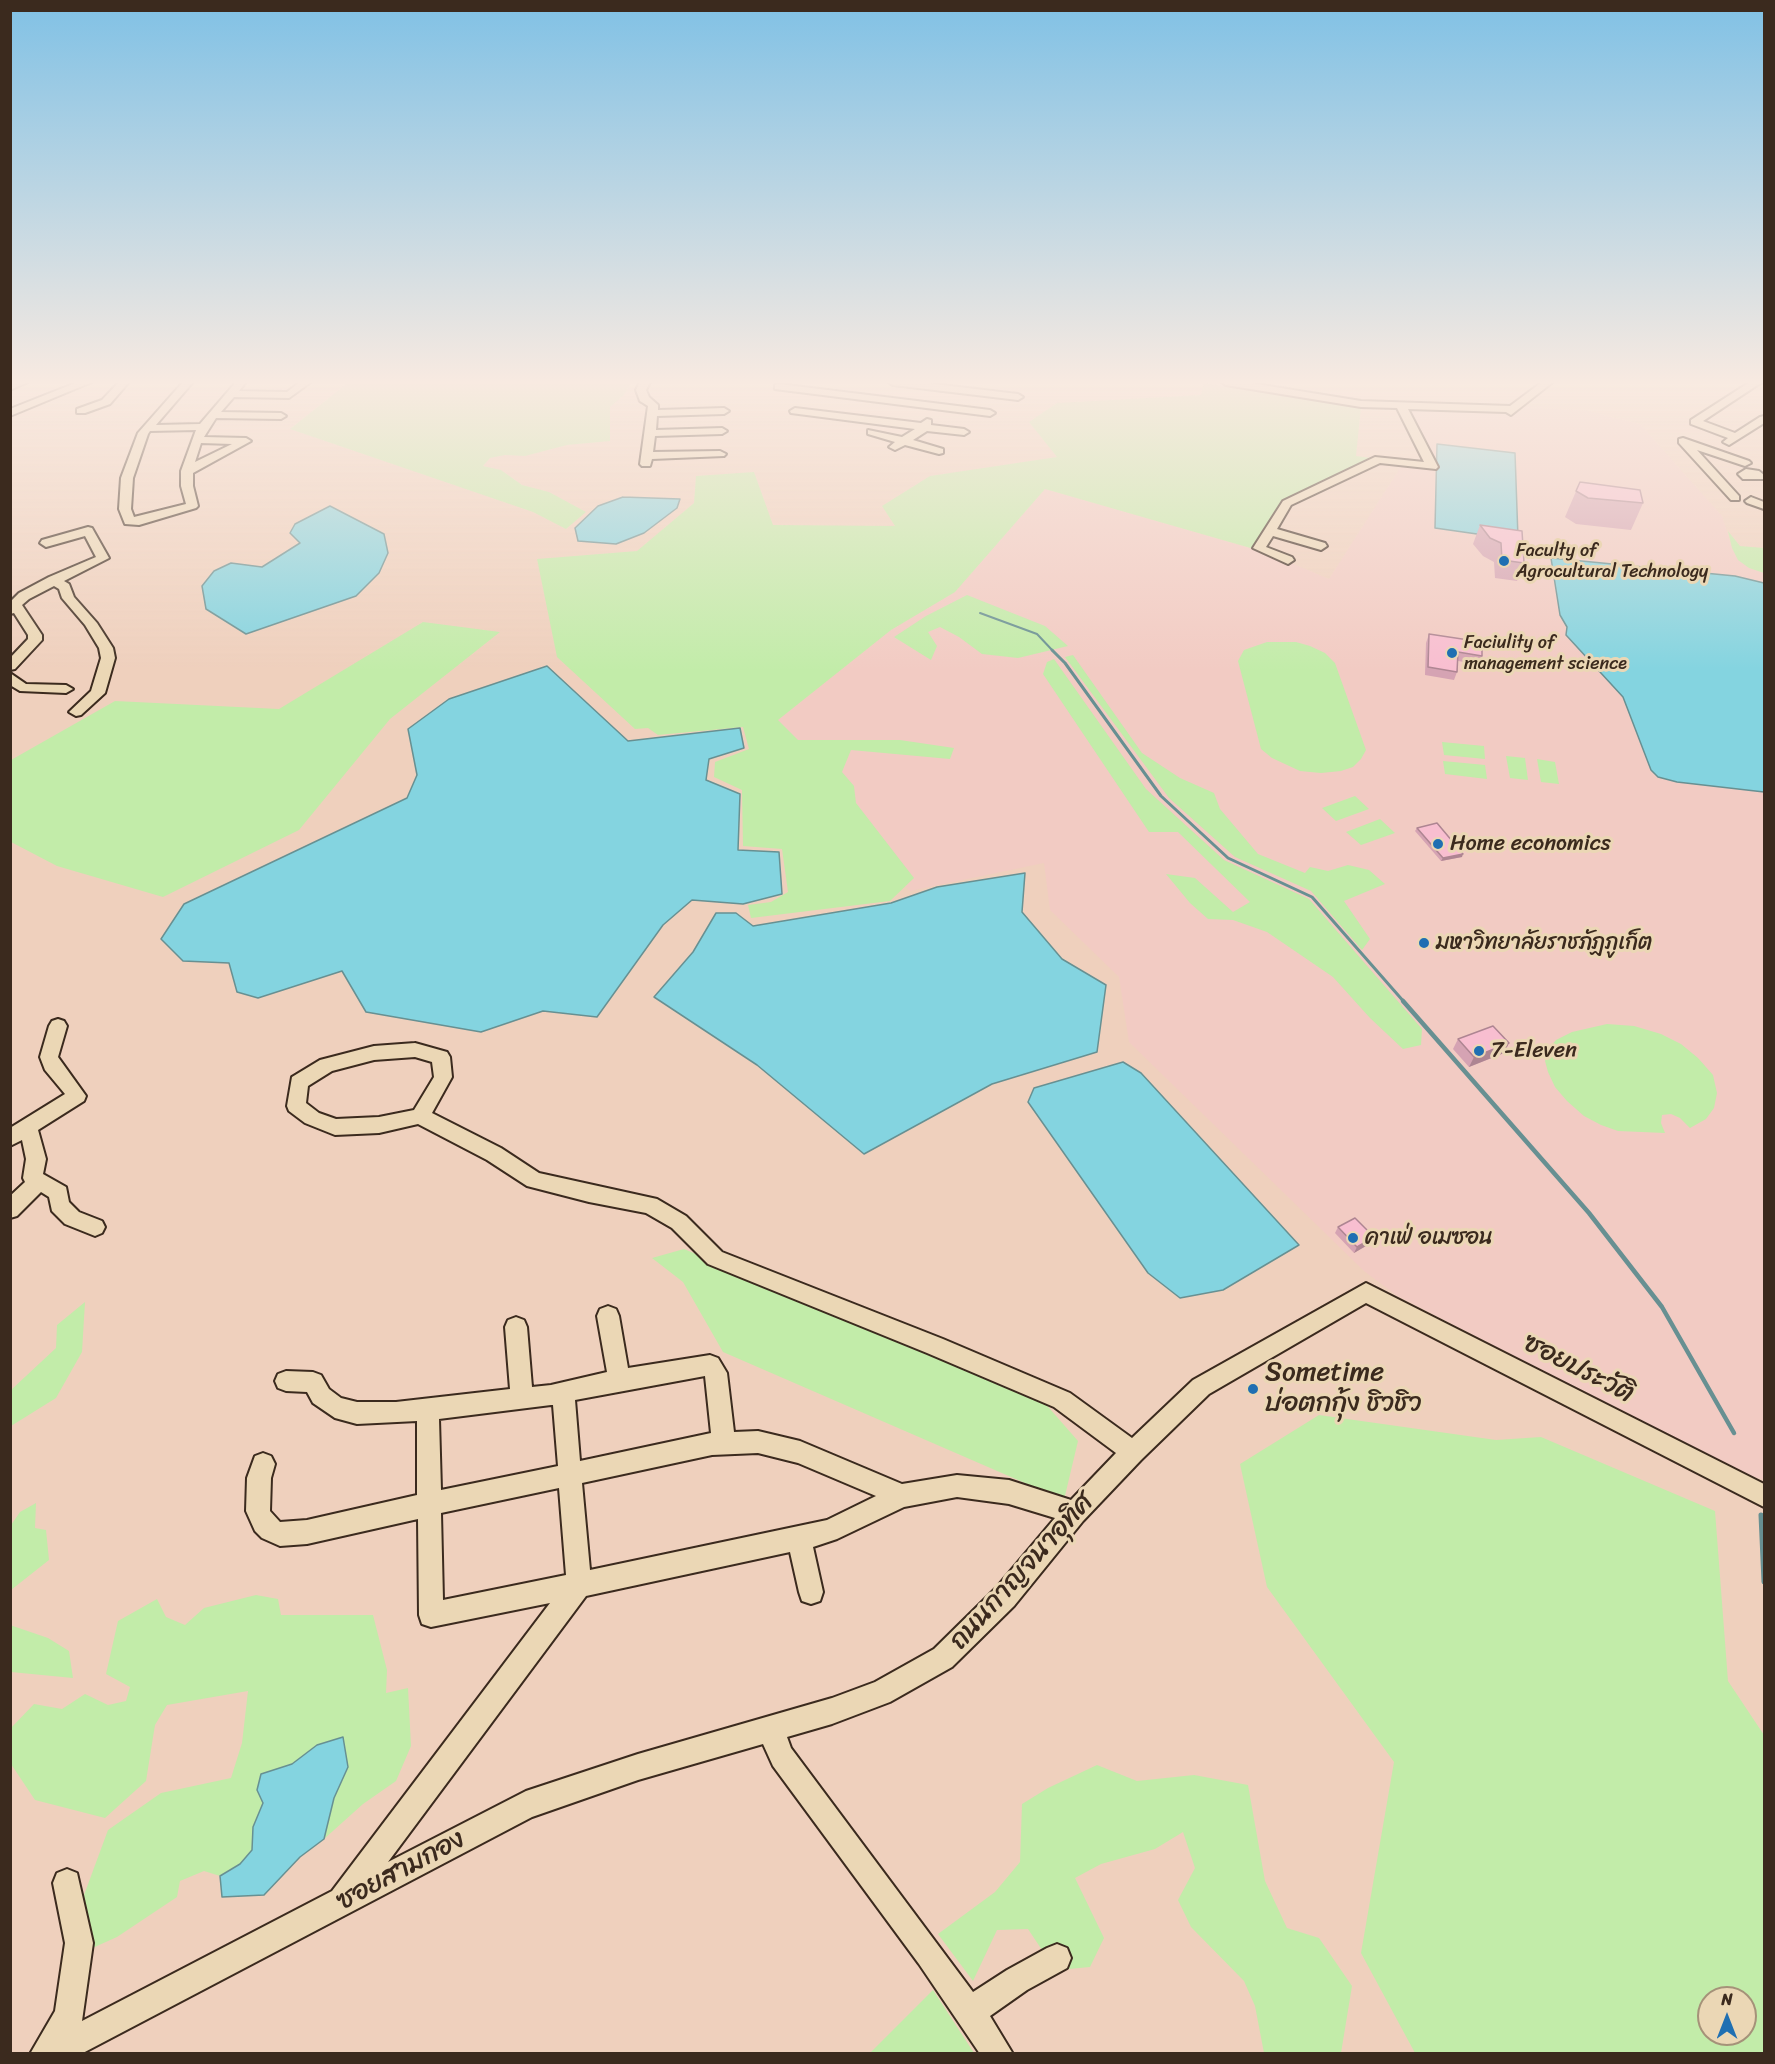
<!DOCTYPE html>
<html>
<head>
<meta charset="utf-8">
<style>
  body { margin:0 }
  #map { position:relative; width:1775px; height:2064px; overflow:hidden; background:#efd0bd; font-family:Sriracha,sans-serif }
  canvas { display:block }
  .frame { position:absolute; inset:0; border:12px solid #3b2a1e; pointer-events:none }
  .north { position:absolute; left:1697px; top:1986px; width:60px; height:60px; box-sizing:border-box; background:#ebd7b5; border:2px solid #a59279; border-radius:50%; rotate:0deg; font-size:16px; font-weight:700; line-height:24px; text-align:center; color:#3b2a1e }
  .north::after { content:''; display:block; margin:auto; width:21px; height:27px; background:#1f6fb2; clip-path:polygon(50% 0,100% 100%,50% 72%,0 100%) }
</style>
</head>
<body>
<div id="map">
<canvas width="1775" height="2064"></canvas>
<div class="frame"></div>
<div class="north">N</div>
</div>
<script>
const context = document.querySelector('canvas').getContext('2d');
context.lineJoin = 'round';
function paint(path, color) { context.fillStyle = color; context.fill(path, 'evenodd'); }
const poly = rows => new Path2D(rows.map(r => 'M' + r).join(''));
function trace(path, color, width, dash) { context.strokeStyle = color; context.lineWidth = width; context.lineCap = dash ? 'butt' : 'round'; context.setLineDash(dash || []); context.stroke(path); }
function drawText(font, color, halo, rows, align = 'center') {
  context.font = font + ' Sriracha,"Playpen Sans Thai",sans-serif'; context.lineWidth = 6; context.setLineDash([]); context.textBaseline = 'middle'; context.strokeStyle = halo; context.fillStyle = color; for (const [text, x, y, turn = 0] of rows) {
    context.save(); context.translate(x, y); context.rotate((+turn || 0) * Math.PI / 180); context.textAlign = isNaN(turn) ? turn : align; if (halo) context.strokeText(text, 0, 0); context.fillText(text, 0, 0); context.restore();
  }
}
paint(poly([
  [1526,407,1588,411,1640,424,1722,516,1732,548,1749,568,1764,573,1764,1480,1737,1471,1396,1295,1364,1271,1129,1042,1119,977,1050,910,1044,863,910,891,759,735,891,630,955,592,1045,489,1270,554,1329,579,1402,465,1434,468,1426,443,1407,409,1511,412,1519,411]
]), '#f2cbc3');
paint(poly([
  [349,382,632,382,623,396,610,407,610,441,567,445,525,456,505,455,490,458,483,466,501,470,522,485,549,492,586,512,566,529,533,512,290,429],
  [1204,383,1361,407,1356,456,1371,458,1282,501,1254,549,1045,489,955,592,891,630,778,720,798,740,900,740,954,748,950,759,851,750,842,772,854,786,856,803,914,878,890,901,751,918,748,905,771,902,788,892,782,849,743,846,742,790,714,777,715,762,749,749,743,727,658,735,648,728,635,729,557,657,537,559,637,551,694,503,696,476,754,472,773,525,895,526,882,506,930,476,1057,457,1029,422,1057,403,1201,395],
  [1728,531,1740,546,1764,548,1764,573,1749,568,1738,560,1732,548],
  [967,595,1045,626,1068,646,1018,658,982,654,959,637,940,627,928,632,937,646,931,660,894,637,926,616],
  [423,622,500,632,390,719,299,830,163,897,57,866,11,842,11,760,115,701,279,709],
  [1267,642,1296,642,1310,646,1325,653,1335,663,1366,750,1361,759,1353,767,1341,771,1321,773,1300,771,1272,758,1261,749,1238,661,1244,650],
  [1073,655,1142,753,1180,778,1214,793,1220,809,1258,854,1305,873,1310,867,1328,871,1348,865,1369,870,1385,884,1344,901,1370,939,1362,950,1311,891,1235,857,1169,798,1065,657],
  [1054,659,1146,789,1224,860,1309,899,1422,1029,1421,1045,1403,1049,1370,1018,1333,977,1267,932,1233,920,1208,919,1190,903,1166,874,1195,878,1233,912,1250,902,1178,832,1149,832,1043,674,1047,662],
  [1442,742,1484,746,1485,759,1444,755],
  [1506,756,1525,758,1528,780,1510,778],
  [1537,759,1555,762,1559,784,1541,782],
  [1443,761,1485,765,1487,779,1445,774],
  [1355,796,1369,809,1336,821,1322,808],
  [1380,819,1395,833,1361,845,1346,832],
  [1607,1024,1634,1026,1661,1034,1681,1044,1698,1058,1713,1075,1717,1093,1714,1108,1706,1119,1690,1128,1680,1118,1671,1114,1662,1115,1661,1123,1665,1133,1618,1131,1601,1125,1584,1116,1567,1101,1555,1087,1548,1072,1545,1061,1548,1049,1556,1040,1572,1032],
  [684,1249,1043,1401,1078,1441,1064,1500,723,1352,683,1282,652,1258],
  [85,1302,82,1352,56,1398,11,1426,11,1390,56,1348,57,1325],
  [1319,1415,1496,1440,1541,1437,1715,1511,1728,1681,1764,1735,1764,2053,1415,2053,1361,1953,1394,1762,1267,1587,1240,1464],
  [1709,1998,1745,1998,1745,2034,1709,2034],
  [36,1503,35,1528,46,1530,49,1560,11,1590,11,1525,20,1512],
  [256,1595,278,1599,281,1615,373,1615,387,1670,386,1693,408,1688,411,1746,396,1781,363,1804,324,1839,334,1798,348,1767,317,1745,292,1764,261,1774,257,1790,263,1803,253,1827,252,1850,240,1864,220,1876,204,1871,180,1881,177,1897,117,1937,88,1950,77,1914,108,1830,161,1793,231,1778,242,1743,248,1691,167,1705,155,1725,146,1781,105,1818,35,1800,11,1764,10,1729,34,1704,62,1709,85,1694,108,1705,126,1701,130,1687,106,1674,118,1621,157,1599,166,1617,185,1625,204,1608],
  [10,1625,48,1638,69,1651,73,1678,11,1672],
  [1097,1765,1137,1781,1194,1775,1248,1785,1265,1881,1287,1928,1319,1938,1352,1986,1341,2053,1264,2053,1255,2006,1244,1981,1191,1927,1178,1900,1195,1868,1183,1832,1155,1849,1101,1864,1075,1878,1104,1938,1090,1967,1069,1969,1058,1948,1042,1950,1028,1929,997,1930,973,1981,938,1934,995,1892,1020,1862,1022,1804,1048,1788],
  [933,1990,974,2053,870,2053]
]), '#c2eca9');
const water = poly([
  [1437,444,1515,453,1518,538,1512,539,1435,528,1437,444],
  [623,497,680,499,677,508,644,533,616,544,578,541,575,528,598,506,623,497],
  [330,506,384,534,388,553,379,573,356,596,246,634,206,609,202,586,214,571,231,563,262,567,300,543,290,533,295,524,330,506],
  [1551,558,1735,576,1764,583,1764,792,1677,782,1658,777,1651,770,1623,697,1566,635,1567,627,1560,615,1551,558],
  [547,666,628,741,740,728,744,748,709,759,706,780,740,794,738,850,779,852,782,894,743,904,692,900,663,925,597,1017,543,1011,481,1032,366,1012,342,971,258,998,237,992,229,963,183,961,161,939,184,904,407,798,417,775,408,729,449,699,547,666],
  [1025,873,1022,912,1062,959,1106,985,1097,1052,992,1084,864,1154,757,1065,654,997,693,952,716,913,736,913,753,926,891,903,937,887,1025,873],
  [1123,1062,1141,1073,1299,1245,1223,1290,1180,1298,1148,1273,1028,1102,1034,1088,1123,1062],
  [343,1737,348,1767,334,1798,324,1839,300,1857,264,1895,222,1897,220,1876,240,1864,252,1850,253,1827,263,1803,257,1790,261,1774,292,1764,317,1745,343,1737]
]);
paint(water, '#84d4e0');
trace(water, '#679092', 1.5);
trace(poly([
  [980,613,1037,634,1053,651]
]), '#679092', 2);
trace(poly([
  [1052,650,1065,663,1161,796,1228,858,1312,897,1405,1003]
]), '#679092', 3);
trace(poly([
  [1403,1001,1589,1213,1662,1307,1734,1433]
]), '#679092', 4.5);
trace(poly([
  [1761,1515,1764,1582]
]), '#679092', 5);
const minor = poly([
  [14,382,28,382,10,390,10,383,14,382],
  [78,382,92,382,10,416,10,409,78,382],
  [119,382,129,382,110,404,85,413,77,413,77,409,102,400,119,382],
  [183,382,193,382,156,425,200,424,236,382,246,382,239,391,287,392,300,382,311,382,289,398,234,397,221,412,281,413,286,416,281,419,216,418,204,437,246,438,251,441,193,473,193,486,198,506,196,508,139,525,125,524,119,509,121,478,138,433,183,382],
  [196,430,181,471,181,486,186,504,134,517,131,509,133,478,148,434,150,431,196,430],
  [201,443,232,444,195,462,201,443],
  [640,382,650,382,646,390,649,397,658,405,658,410,724,408,729,411,724,414,657,416,656,430,722,428,727,431,722,434,655,436,653,452,720,451,726,454,724,456,652,459,650,466,642,466,640,464,648,406,640,401,636,390,640,382],
  [888,382,917,382,1018,394,1023,397,1018,400,893,385,888,382],
  [1221,382,1244,382,1361,401,1510,406,1542,382,1553,382,1511,415,1506,412,1408,409,1438,467,1436,469,1380,463,1291,505,1277,529,1325,543,1327,546,1321,550,1273,536,1266,547,1292,557,1294,560,1288,564,1253,548,1283,501,1375,457,1424,462,1397,408,1361,407,1226,385,1221,382],
  [1750,382,1762,382,1703,421,1735,433,1760,417,1764,416,1764,423,1729,445,1723,442,1728,438,1691,424,1691,420,1750,382],
  [779,384,990,410,995,413,990,416,775,389,775,385,779,384],
  [795,408,921,423,927,419,931,420,931,425,964,429,969,432,964,435,927,431,913,440,943,449,943,453,939,454,905,445,895,450,889,447,895,442,868,434,868,430,902,437,915,429,791,413,790,411,795,408],
  [1683,438,1749,461,1751,463,1745,466,1697,450,1739,496,1739,500,1731,500,1679,443,1679,439,1683,438],
  [1746,469,1759,471,1764,475,1764,479,1743,479,1738,474,1746,469],
  [1751,497,1764,502,1764,509,1747,503,1745,501,1751,497],
  [88,527,92,528,109,558,64,581,69,584,74,597,97,623,113,648,115,658,105,693,81,715,76,716,69,712,91,691,101,658,99,648,85,625,62,598,59,589,54,586,29,599,22,605,42,635,42,640,15,669,10,670,10,658,28,639,28,635,14,613,10,614,10,602,19,593,49,577,96,557,85,536,46,547,40,543,42,540,88,527],
  [10,673,26,684,66,685,73,689,66,693,20,691,10,685,10,673],
  [58,1019,64,1021,67,1026,58,1057,86,1096,84,1101,38,1130,46,1159,43,1174,66,1187,69,1202,79,1212,102,1221,105,1227,102,1233,95,1236,65,1224,52,1211,49,1197,41,1192,17,1216,10,1218,10,1196,25,1182,23,1178,26,1159,22,1140,10,1146,10,1128,65,1094,45,1070,40,1057,49,1026,52,1021,58,1019],
  [415,1043,447,1052,450,1057,452,1077,432,1113,501,1148,539,1173,657,1199,686,1216,722,1252,943,1339,1070,1393,1132,1438,1193,1380,1366,1283,1764,1484,1764,1507,1366,1303,1209,1394,1141,1460,1083,1521,1014,1606,952,1667,890,1702,832,1724,787,1737,791,1748,973,1992,1007,1970,1047,1948,1057,1944,1067,1948,1071,1958,1067,1968,1027,1990,990,2016,1013,2054,980,2054,919,1964,773,1766,763,1744,638,1780,532,1817,81,2054,30,2054,55,2011,65,1943,53,1883,57,1873,67,1869,77,1873,93,1943,82,2021,332,1891,550,1603,431,1627,422,1624,419,1615,418,1519,307,1544,280,1546,262,1538,255,1531,246,1511,247,1478,255,1456,263,1453,271,1456,275,1464,271,1478,270,1511,280,1522,307,1520,417,1495,417,1421,357,1424,335,1418,313,1403,307,1392,286,1391,278,1388,275,1381,278,1374,286,1371,313,1372,321,1375,329,1389,341,1398,357,1402,396,1402,510,1389,505,1327,508,1320,516,1317,524,1320,527,1327,532,1387,551,1385,607,1372,597,1316,600,1309,608,1306,616,1309,619,1316,628,1368,710,1355,718,1358,727,1373,734,1432,758,1431,800,1441,902,1484,957,1475,1009,1480,1071,1500,1116,1453,1054,1407,927,1353,708,1264,672,1228,646,1213,589,1202,527,1186,487,1160,418,1124,379,1133,335,1135,305,1123,289,1111,287,1106,292,1077,320,1060,374,1046,415,1043],
  [415,1057,432,1062,434,1077,414,1110,379,1117,336,1119,319,1113,306,1103,308,1086,332,1071,374,1060,415,1057],
  [705,1376,711,1433,580,1461,575,1400,705,1376],
  [551,1405,553,1405,558,1466,441,1490,439,1419,551,1405],
  [758,1453,798,1463,876,1496,827,1520,590,1570,582,1483,712,1455,758,1453],
  [559,1488,566,1575,443,1600,441,1513,559,1488],
  [957,1497,1009,1504,1055,1518,996,1588,934,1649,875,1682,832,1698,638,1754,526,1791,388,1862,586,1596,790,1552,799,1592,802,1601,811,1604,820,1601,823,1592,813,1547,837,1539,904,1507,957,1497]
]);
trace(minor, '#3b2a1e', 4);
paint(minor, '#ebd7b5');
paint(poly([
  [1580,482,1643,503,1631,530,1576,524,1565,517],
  [1480,525,1524,563,1517,581,1495,578,1494,562,1483,556,1473,544],
  [1429,634,1482,656,1479,664,1458,661,1457,672,1454,680,1425,675,1426,643],
  [1417,828,1462,857,1441,861,1415,831],
  [1458,1039,1509,1043,1504,1053,1469,1067,1453,1049],
  [1338,1227,1371,1243,1354,1253,1335,1233]
]), '#d5a3b3');
paint(poly([
  [1463,854,1462,857,1441,861,1443,858],
  [1509,1043,1504,1053,1469,1067,1474,1057],
  [1374,1237,1371,1243,1354,1253,1357,1247]
]), '#ae8592');
const building = poly([
  [1580,482,1640,490,1643,503,1588,498,1576,491,1580,482],
  [1480,525,1522,531,1524,563,1502,560,1501,543,1490,538,1480,525],
  [1429,634,1482,642,1482,656,1458,652,1457,672,1428,667,1429,634],
  [1437,823,1463,854,1443,858,1417,828,1437,823],
  [1493,1026,1509,1043,1474,1057,1458,1039,1493,1026],
  [1355,1218,1374,1237,1357,1247,1338,1227,1355,1218]
]);
paint(building, '#f8bed0');
trace(building, '#ae8592', 1.5);
const sky = context.createLinearGradient(0, 0, 0, 671);
sky.addColorStop(0, '#80c1e5');
sky.addColorStop(0.57, '#f8eae1');
sky.addColorStop(1, '#f8eae100');
context.fillStyle = sky;
context.fillRect(0, 0, 1775, 671);
for (const [x, y, r, color] of [
  [1504,561,6,"#1f6fb2"],
  [1452,653,6,"#1f6fb2"],
  [1438,844,6,"#1f6fb2"],
  [1424,943,6,"#1f6fb2"],
  [1479,1051,6,"#1f6fb2"],
  [1353,1238,6,"#1f6fb2"],
  [1253,1389,6,"#1f6fb2"]
]) { const dot = new Path2D(); dot.arc(x, y, r, 0, 2 * Math.PI); context.fillStyle = color; context.fill(dot); trace(dot, '#ebd7b5', 2); }
drawText('18px', '#3b2a1e', '#ebd7b5', [
  ["Faculty of",1516,551],
  ["Agrocultural Technology",1516,572],
  ["Faciulity of",1464,643],
  ["management science",1464,664]
], 'left');
drawText('22px', '#3b2a1e', '#ebd7b5', [
  ["Home economics",1450,844],
  ["มหาวิทยาลัยราชภัฏภูเก็ต",1436,943],
  ["7-Eleven",1491,1051],
  ["คาเฟ่ อเมซอน",1365,1238]
], 'left');
drawText('27px', '#3b2a1e', '#ebd7b5', [
  ["ซอยประวัติ",1578,1369,27],
  ["ถนนกาญจนาอุทิศ",1022,1572,-48],
  ["ซอยสามกอง",401,1871,-28]
]);
drawText('27px', '#3b2a1e', '#ebd7b5', [
  ["Sometime",1265,1373],
  ["บ่อตกกุ้ง ชิวชิว",1265,1404]
], 'left');
</script>
</body>
</html>
